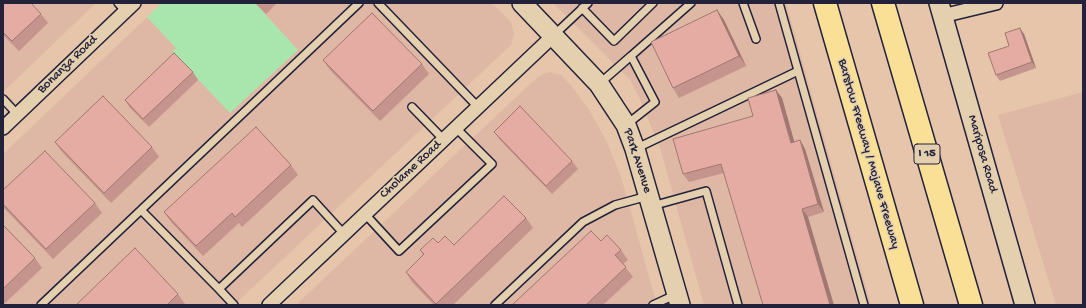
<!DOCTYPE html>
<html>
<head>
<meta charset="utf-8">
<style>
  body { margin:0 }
  #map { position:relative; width:1086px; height:308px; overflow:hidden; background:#e6c5ab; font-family:"Gochi Hand",sans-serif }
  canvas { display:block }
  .frame { position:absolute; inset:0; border:4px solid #22223b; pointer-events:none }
</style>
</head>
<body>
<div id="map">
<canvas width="1086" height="308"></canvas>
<div class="frame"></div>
</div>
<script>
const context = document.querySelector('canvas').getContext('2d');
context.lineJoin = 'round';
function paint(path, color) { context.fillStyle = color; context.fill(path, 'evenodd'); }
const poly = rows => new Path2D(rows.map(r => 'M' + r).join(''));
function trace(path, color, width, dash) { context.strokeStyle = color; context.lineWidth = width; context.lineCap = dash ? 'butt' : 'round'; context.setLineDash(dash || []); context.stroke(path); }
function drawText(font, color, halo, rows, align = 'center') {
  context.font = font + ' "Gochi Hand",sans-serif'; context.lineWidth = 3; context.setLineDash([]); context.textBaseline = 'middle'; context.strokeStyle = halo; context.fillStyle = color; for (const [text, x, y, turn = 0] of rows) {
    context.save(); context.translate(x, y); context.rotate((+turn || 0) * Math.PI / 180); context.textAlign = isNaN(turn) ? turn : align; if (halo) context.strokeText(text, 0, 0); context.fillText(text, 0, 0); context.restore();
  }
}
paint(poly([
  [3,3,96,3,3,92],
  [162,3,492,3,511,22,514,34,511,45,234,305,3,305,3,154],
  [553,3,786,3,871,305,704,305,660,148,639,97,630,80],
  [550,72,561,75,570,84,588,108,607,142,622,180,657,305,296,305,533,81,541,75],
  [1083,92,1083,305,1056,305,998,115]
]), '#deb8a5');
paint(poly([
  [162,3,255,3,298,50,230,113,172,52,176,48,147,17]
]), '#a9e6ad');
const lane = poly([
  [118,3,125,11],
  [378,3,478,107],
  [743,3,756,39],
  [779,3,864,305],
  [582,8,614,41,653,3],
  [554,35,588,3],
  [631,56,691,3],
  [599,84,631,56,655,102,626,125],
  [3,99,17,114],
  [412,107,444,140],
  [635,149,798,71],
  [652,206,706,191,738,305],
  [141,210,219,289,313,200,344,234],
  [365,214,399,251,492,164,456,128],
  [219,289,234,305],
  [41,305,359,3],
  [495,305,583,222,615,205,648,196],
  [653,305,677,294]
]);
const street = poly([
  [942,16,996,3],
  [3,128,134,3],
  [269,305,554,35]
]);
const secondary = poly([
  [522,3,599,84,626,125,635,149,680,305],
  [939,3,1025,305]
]);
const highway = poly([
  [825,3,912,305],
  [883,3,971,305]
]);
trace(lane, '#22223b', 10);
trace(street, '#22223b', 16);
trace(secondary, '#22223b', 22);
trace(highway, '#22223b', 25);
trace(lane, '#e4cfae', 7);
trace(street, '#e4cfae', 13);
trace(secondary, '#e4cfae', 19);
trace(highway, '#f9e096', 22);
paint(poly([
  [3,3,41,14,48,23,19,51,3,35],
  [255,3,277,3,266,14],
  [717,10,724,20,746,66,679,98,673,88],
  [1024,34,1036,68,1000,81,996,75,1009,46],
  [323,60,422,64,429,74,380,121,330,70],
  [193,72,198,80,149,127,130,108,125,100],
  [776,90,782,98,794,142,800,140,805,149,824,212,808,217,724,173,689,182,683,174,753,116],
  [494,132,572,161,578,169,552,194,500,140],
  [55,142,152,147,159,157,111,203,62,152],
  [291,165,298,175,242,227,239,223,203,256,171,222,164,212],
  [3,190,95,203,102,213,53,259,3,207],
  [526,218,533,228,453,305,434,305,412,282,406,272,423,255,420,250,438,243,454,245],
  [3,225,35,258,42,268,3,305],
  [601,241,621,250,628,260,623,264,633,277,603,305,512,305],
  [178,294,185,304,184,305,76,305]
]), '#c5948c');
paint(poly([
  [717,10,724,20,746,66,739,56],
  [1020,28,1024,34,1036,68,1032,62],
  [776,90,782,98,797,151,791,143],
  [800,140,805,149,824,212,818,204],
  [802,209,808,217,834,305,830,305]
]), '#a07872');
const building = poly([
  [3,3,31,3,41,14,12,41,3,32,3,3],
  [717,10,739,56,673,88,651,42,717,10],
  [372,13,422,64,373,111,323,60,372,13],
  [1020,28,1032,62,996,75,988,53,1009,46,1005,33,1020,28],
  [174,53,193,72,143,119,125,100,174,53],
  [776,90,791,143,800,140,818,204,802,209,830,305,763,305,721,164,683,174,673,139,753,116,748,98,776,90],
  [103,96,152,147,104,193,55,142,103,96],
  [520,106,572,161,546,186,494,132,520,106],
  [256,127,291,165,235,217,232,213,196,246,164,212,256,127],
  [45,151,95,203,46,249,3,204,3,190,45,151],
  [504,196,526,218,436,304,406,272,424,254,420,250,433,238,438,243,445,236,454,245,504,196],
  [3,225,35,258,3,289,3,225],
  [591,231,601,241,607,235,621,250,615,255,626,267,586,305,512,305,591,231],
  [135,248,178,294,167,305,76,305,135,248]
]);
paint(building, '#e5aca3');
trace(building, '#a07872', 1);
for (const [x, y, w] of [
  [927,154,26]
]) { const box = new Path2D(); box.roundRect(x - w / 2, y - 10, w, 20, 3); context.fillStyle = '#e4cfae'; context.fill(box); trace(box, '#22223b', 1); }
drawText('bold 12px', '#22223b', null, [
  ["I 15",927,154]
]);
drawText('13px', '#22223b', '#e4cfae', [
  ["Bonanza Road",68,65,-44],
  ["Barstow Freeway / Mojave Freeway",868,154,74],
  ["Mariposa Road",982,154,74],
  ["Park Avenue",637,161,72],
  ["Cholame Road",411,170,-43]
]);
</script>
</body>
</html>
